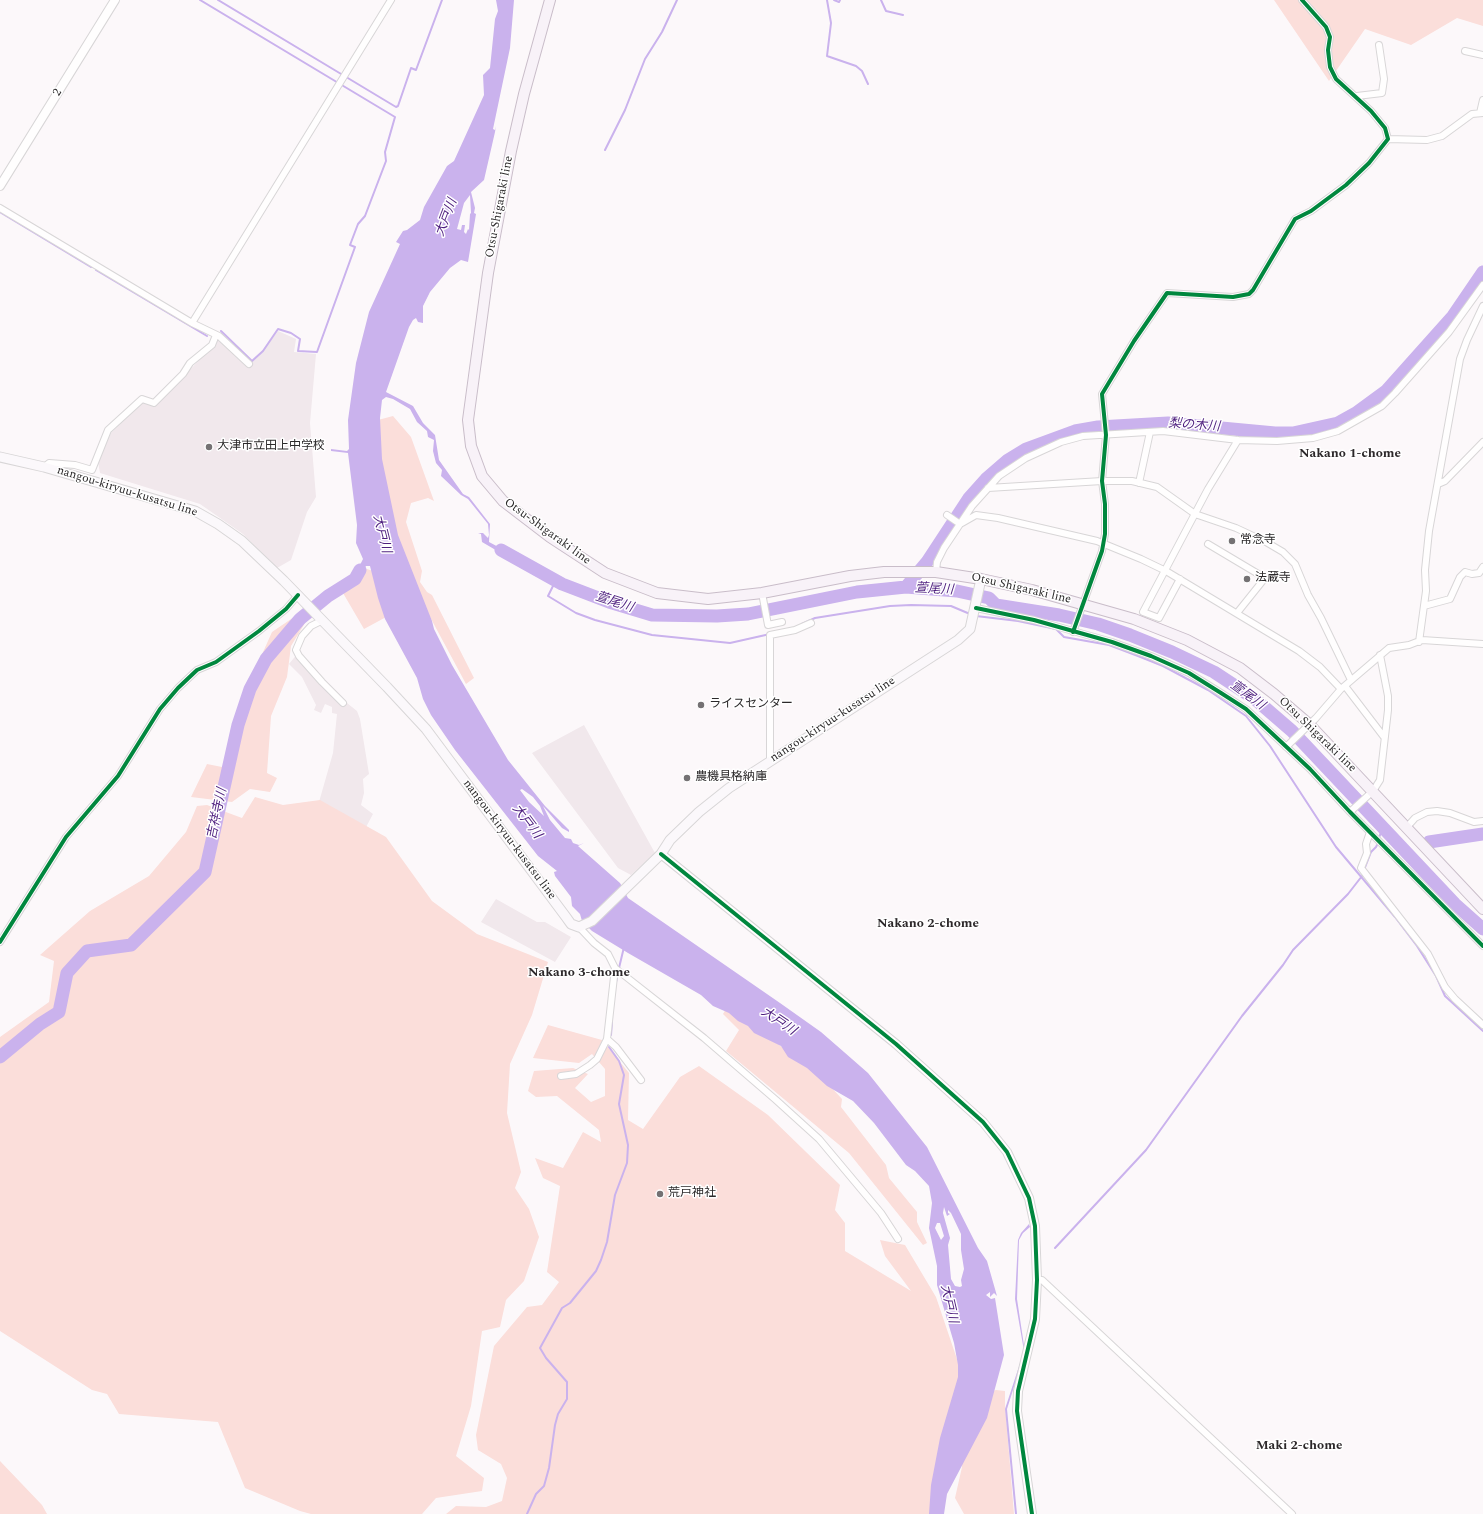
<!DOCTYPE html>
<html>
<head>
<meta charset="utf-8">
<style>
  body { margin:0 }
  canvas { display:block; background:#fcf8fa }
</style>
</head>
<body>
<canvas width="1483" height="1514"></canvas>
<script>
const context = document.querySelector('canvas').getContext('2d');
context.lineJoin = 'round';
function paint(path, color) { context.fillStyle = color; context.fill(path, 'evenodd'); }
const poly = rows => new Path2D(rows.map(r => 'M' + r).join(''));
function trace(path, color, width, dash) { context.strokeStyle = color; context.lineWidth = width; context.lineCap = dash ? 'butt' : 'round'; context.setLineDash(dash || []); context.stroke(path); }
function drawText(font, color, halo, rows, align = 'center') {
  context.font = font + ' Spectral,"Noto Sans JP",serif'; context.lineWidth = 3; context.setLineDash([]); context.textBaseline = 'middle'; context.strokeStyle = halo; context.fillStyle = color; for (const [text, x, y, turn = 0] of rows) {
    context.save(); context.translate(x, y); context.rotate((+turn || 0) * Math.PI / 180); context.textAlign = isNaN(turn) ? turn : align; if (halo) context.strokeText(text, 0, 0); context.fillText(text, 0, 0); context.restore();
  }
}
paint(poly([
  [278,331,296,339,294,352,316,354,310,423,316,497,307,512,291,560,277,568,243,534,200,504,100,473,98,462,111,433,142,402,156,406,218,340,247,367,263,351],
  [298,653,342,699,357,711,360,719,369,774,363,779,364,793,361,805,373,814,365,829,319,802,333,753,337,714,332,713,332,707,325,704,321,713,314,710,316,705,302,677,289,664],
  [584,725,655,853,631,875,618,868,532,753],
  [496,899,537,922,545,922,571,937,555,962,481,922]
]), '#f1e8ec');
paint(poly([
  [1274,0,1483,0,1483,26,1457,18,1411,45,1365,29,1329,81],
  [393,416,411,437,434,501,428,498,411,503,406,522,422,571,420,582,427,592,432,595,474,678,466,684,422,602,397,536,379,460,378,420],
  [367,569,376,572,388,616,364,629,343,593,348,580],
  [294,617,305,623,291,646,287,677,271,716,267,773,277,778,270,792,250,789,232,802,191,797,207,764,232,769,247,688,272,632],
  [255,797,283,805,320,800,386,837,432,901,477,934,548,962,532,1015,510,1064,507,1113,521,1172,515,1188,529,1209,539,1237,524,1281,506,1300,500,1327,482,1331,471,1406,456,1456,484,1478,482,1491,436,1498,422,1514,311,1514,300,1511,245,1488,218,1422,119,1414,107,1394,92,1390,0,1331,0,1037,49,1002,54,961,40,955,90,911,149,876,186,832,197,806,207,805,242,818],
  [727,1007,819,1074,842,1099,841,1107,886,1165,889,1178,917,1212,917,1222,927,1243,923,1245,849,1153,726,1051,739,1030,723,1014],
  [548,1025,602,1040,629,1073,628,1120,643,1129,680,1077,699,1066,768,1115,840,1185,835,1210,845,1223,845,1251,911,1291,885,1256,880,1240,905,1245,936,1297,961,1371,934,1514,446,1514,456,1506,486,1507,502,1501,507,1478,501,1464,478,1450,476,1435,494,1346,527,1307,542,1305,559,1282,547,1272,560,1186,543,1178,535,1158,563,1168,583,1132,601,1142,599,1130,557,1096,536,1097,528,1091,534,1071,573,1068,588,1074,575,1088,591,1102,605,1096,605,1069,592,1054,579,1063,533,1058],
  [996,1390,1005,1391,1005,1405,1014,1514,964,1514,955,1498,962,1467,961,1454,990,1392],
  [0,1461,42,1505,47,1514,0,1514]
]), '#fbdeda');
paint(poly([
  [496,0,514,0,510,48,493,129,495,130,496,126,495,132,484,180,471,192,475,208,474,213,476,214,468,262,461,260,450,268,430,292,423,306,423,323,418,322,416,318,413,320,409,327,386,392,413,406,423,423,435,435,439,460,463,494,469,497,490,524,489,542,521,559,511,559,482,542,481,534,478,533,483,533,488,538,489,535,488,524,468,499,461,495,441,476,442,470,436,463,433,451,434,440,428,437,427,431,417,422,410,409,393,399,386,397,382,400,380,418,382,459,398,535,432,621,434,629,452,665,508,760,545,806,569,830,569,832,562,828,543,806,550,820,565,838,571,839,573,843,579,845,584,843,578,846,620,883,628,898,780,1003,821,1032,844,1052,868,1073,927,1147,978,1248,987,1261,997,1296,994,1293,990,1297,990,1292,986,1295,991,1299,995,1298,1004,1355,987,1418,947,1494,944,1514,929,1514,931,1485,940,1438,958,1377,958,1365,954,1343,937,1285,937,1266,929,1228,932,1203,929,1186,915,1171,906,1165,874,1123,853,1101,827,1086,807,1068,788,1057,781,1046,754,1033,748,1026,738,1021,729,1013,713,1006,701,995,628,953,592,931,582,921,580,914,572,906,571,897,555,876,554,872,557,871,538,856,455,750,431,715,423,699,417,678,385,619,378,598,370,566,366,566,355,580,347,585,355,575,363,559,356,543,357,525,348,453,331,451,331,449,347,451,349,449,348,420,356,363,369,312,400,244,396,242,403,231,407,230,420,220,424,207,447,166,454,161,484,95,483,75,490,68,495,19,498,11],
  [470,195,471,213,470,214,469,230,468,229,466,234,464,232,465,225,462,225,461,230,457,229,464,203],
  [522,789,533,797,540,806,544,816,529,802,520,790],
  [944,1207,947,1216,950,1214,948,1213,948,1210,951,1213,961,1234,961,1250,964,1269,961,1280,962,1286,960,1287,955,1286,951,1279,948,1245,950,1238,943,1213],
  [937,1223,940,1223,944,1236,941,1240,935,1228],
  [1029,1224,1030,1227,1023,1233,1019,1240,1017,1299,1025,1352,1007,1409,1017,1514,1015,1514,1005,1409,1024,1351,1015,1299,1018,1240,1021,1233]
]), '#cab2ed');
trace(poly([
  [200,0,395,117,385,152,386,161,365,216,358,224,350,245,355,247,317,352,298,351,300,339,291,333,278,329,263,351,252,361,221,331],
  [218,0,396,107,398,106,411,68,416,70,442,0],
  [827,0,831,23,827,56,856,66,862,71,868,84],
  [834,0,839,2,840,0],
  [881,0,886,11,903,15],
  [605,150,625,110,645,59,662,32,677,0],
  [0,212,91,267],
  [96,270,207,336],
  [554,580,553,586,548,596,576,613,595,620,652,635,730,643,770,634],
  [976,616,1018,621,1056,629,1064,637,1109,645,1138,656,1163,666,1208,690,1246,716,1270,746,1336,847,1395,917,1417,946,1436,976,1445,996,1483,1031],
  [802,624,815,618,890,606,911,605,951,606,970,614],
  [1379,838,1383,826],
  [1364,870,1371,852,1376,847,1378,843],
  [619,968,624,947],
  [616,982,618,973],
  [611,1035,612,1022],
  [1055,1248,1146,1150,1242,1016,1283,965,1293,950,1348,894,1362,876],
  [527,1514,536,1494,544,1486,549,1468,555,1425,558,1414,567,1399,567,1382,546,1358,540,1348,562,1308,570,1303,596,1271,601,1260,607,1242,615,1195,627,1163,628,1145,619,1104,624,1075,619,1061,609,1047]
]), '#cab2ed', 2);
trace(poly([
  [501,550,562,584,609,602,652,615,717,616,748,614,857,592,906,587,957,591,989,598,996,605,1059,615,1098,624,1130,635,1172,652,1214,672,1255,699,1292,731,1455,904,1483,929],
  [906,587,927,562,969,498,986,479,1008,460,1026,449,1075,431,1098,427,1168,423,1275,433,1293,433,1338,423,1356,413,1386,391,1453,316,1483,272],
  [1429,842,1483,834],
  [0,1057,40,1024,59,1012,67,973,87,951,131,945,205,872,238,725,250,689,266,659,300,619,328,596,355,579,360,570]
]), '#cab2ed', 13);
const minor = poly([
  [1465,51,1483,55],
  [1357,96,1382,93,1384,79,1379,45],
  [1480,113,1483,100],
  [1388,139,1427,140,1442,136,1472,114,1483,113],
  [0,208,192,323,219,336,249,364],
  [192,323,391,0],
  [44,467,49,463,75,465,92,470,108,430,142,399,154,403,183,374,190,363,212,345,216,335],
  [1139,483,1150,432],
  [1438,484,1445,481,1483,442],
  [988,488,1102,481,1132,481,1157,487,1195,514,1236,528,1266,542,1283,552,1295,564,1308,595,1321,618,1351,680],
  [947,515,960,524],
  [962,523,976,515,998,518,1097,541,1141,559,1166,571,1299,651,1320,667,1341,689],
  [1208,544,1265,578,1237,613],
  [936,572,937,562,944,548,972,506,999,476,1026,458,1061,442,1083,436,1163,431,1238,440,1277,441,1313,438,1338,431,1382,406,1395,393,1449,332,1483,285],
  [1180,579,1159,618,1143,612,1208,489,1238,440],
  [762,593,768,625,782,622],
  [1424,606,1450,599,1460,577,1465,572,1472,574,1479,573,1483,567],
  [976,608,1034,620,1112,642,1151,656,1189,673,1221,693,1246,709,1310,769,1350,812,1483,946],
  [323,620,311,626,302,636,296,650,299,656,322,682,343,703],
  [1073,632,1102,551,1105,534,1105,504,1102,481,1106,435,1102,394,1134,341,1167,293,1233,297,1249,294,1253,290,1295,219,1311,211,1346,185,1369,163,1388,139,1385,128,1371,111,1336,79,1330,67,1328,50,1330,37,1326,27,1302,0],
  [1419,642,1426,591,1425,570,1429,531,1460,359,1467,340,1483,306],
  [1345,686,1384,737],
  [1286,747,1316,718,1341,689,1389,648,1409,645,1422,640,1483,644],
  [770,760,770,635,795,630,811,623],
  [1350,812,1373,791,1380,780,1388,710,1388,696,1380,655],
  [1407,827,1415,818,1427,812,1437,811,1450,813,1474,822,1483,821],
  [1370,832,1366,844,1367,853,1361,868,1428,954,1445,987,1455,999,1483,1025],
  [579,927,594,943,608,954,615,968,620,972,704,1038,776,1100,819,1139,881,1213,898,1239],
  [0,942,66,837,118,776,160,709,178,688,197,670,216,662,259,631,286,609,298,595],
  [615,968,607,1039,616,1047,641,1080],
  [561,1076,576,1074,590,1065,597,1059,607,1039],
  [1037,1280,1042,1280,1292,1514]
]);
const tertiary = poly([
  [0,186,115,0],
  [661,854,896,1044,983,1122,1007,1152,1029,1198,1035,1226,1037,1280,1035,1319,1018,1391,1017,1411,1032,1514]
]);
const secondary = poly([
  [0,457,44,467,195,511,218,524,242,541,284,581,387,687,426,729,566,917,571,924,579,927,592,921,661,854,670,840,699,812,729,788,958,640,970,629,981,579]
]);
const primary = poly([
  [550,0,524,94,511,151,488,273,468,420,471,446,482,476,503,501,550,537,605,573,657,593,708,599,762,593,850,576,884,572,936,572,981,579,1032,590,1134,619,1187,640,1240,668,1274,694,1309,724,1483,909]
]);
trace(minor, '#d8d6d7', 8);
trace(tertiary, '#d8d6d7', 10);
trace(secondary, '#d8d6d7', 11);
trace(primary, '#c9bdc9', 12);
trace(minor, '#fffefe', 6);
trace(tertiary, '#fffefe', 8);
trace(secondary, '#fbf8fb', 9);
trace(primary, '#f8f2f8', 10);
trace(poly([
  [976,608,1034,620,1112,642,1151,656,1189,673,1221,693,1246,709,1310,769,1350,812,1483,946],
  [1073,632,1102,551,1105,534,1105,504,1102,481,1106,435,1102,394,1134,341,1167,293,1233,297,1249,294,1253,290,1295,219,1311,211,1346,185,1369,163,1388,139,1385,128,1371,111,1336,79,1330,67,1328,50,1330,37,1326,27,1302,0],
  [661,854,896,1044,983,1122,1007,1152,1029,1198,1035,1226,1037,1280,1035,1319,1018,1391,1017,1411,1032,1514],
  [0,942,66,837,118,776,160,709,178,688,197,670,216,662,259,631,286,609,298,595]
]), '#00873e', 4);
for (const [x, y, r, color] of [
  [209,447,4,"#747173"],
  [1232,541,4,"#747173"],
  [1247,579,4,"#747173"],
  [701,705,4,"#747173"],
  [687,778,4,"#747173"],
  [660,1194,4,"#747173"]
]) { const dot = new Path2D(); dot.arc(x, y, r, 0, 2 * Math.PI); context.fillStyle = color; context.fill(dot); trace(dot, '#fff', 1.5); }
drawText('12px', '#2b292a', '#fff', [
  ["2",58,93,-58],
  ["Otsu-Shigaraki line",500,207,-79],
  ["nangou-kiryuu-kusatsu line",127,492,17],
  ["Otsu-Shigaraki line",547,532,36],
  ["Otsu Shigaraki line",1021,589,13],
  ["nangou-kiryuu-kusatsu line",833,720,-33],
  ["Otsu Shigaraki line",1317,735,44],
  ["nangou-kiryuu-kusatsu line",509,840,53]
]);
drawText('12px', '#2b292a', '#fff', [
  ["大津市立田上中学校",217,447],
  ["常念寺",1240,541],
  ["法蔵寺",1255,579],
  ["ライスセンター",709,705],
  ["農機具格納庫",695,778],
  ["荒戸神社",668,1194]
], 'left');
drawText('italic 13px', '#4d1e7e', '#fff', [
  ["大戸川",447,218,-69],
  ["梨の木川",1194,426,4],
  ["大戸川",381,534,76],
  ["萱尾川",934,590,3],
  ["萱尾川",614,603,18],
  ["萱尾川",1247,696,36],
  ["吉祥寺川",218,814,-78],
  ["大戸川",526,822,53],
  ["大戸川",778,1022,34],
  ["大戸川",948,1304,77]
]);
drawText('bold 13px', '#2c282a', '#fff', [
  ["Nakano 1-chome",1350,454],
  ["Nakano 2-chome",928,924],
  ["Nakano 3-chome",579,973],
  ["Maki 2-chome",1299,1446]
]);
</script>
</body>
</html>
